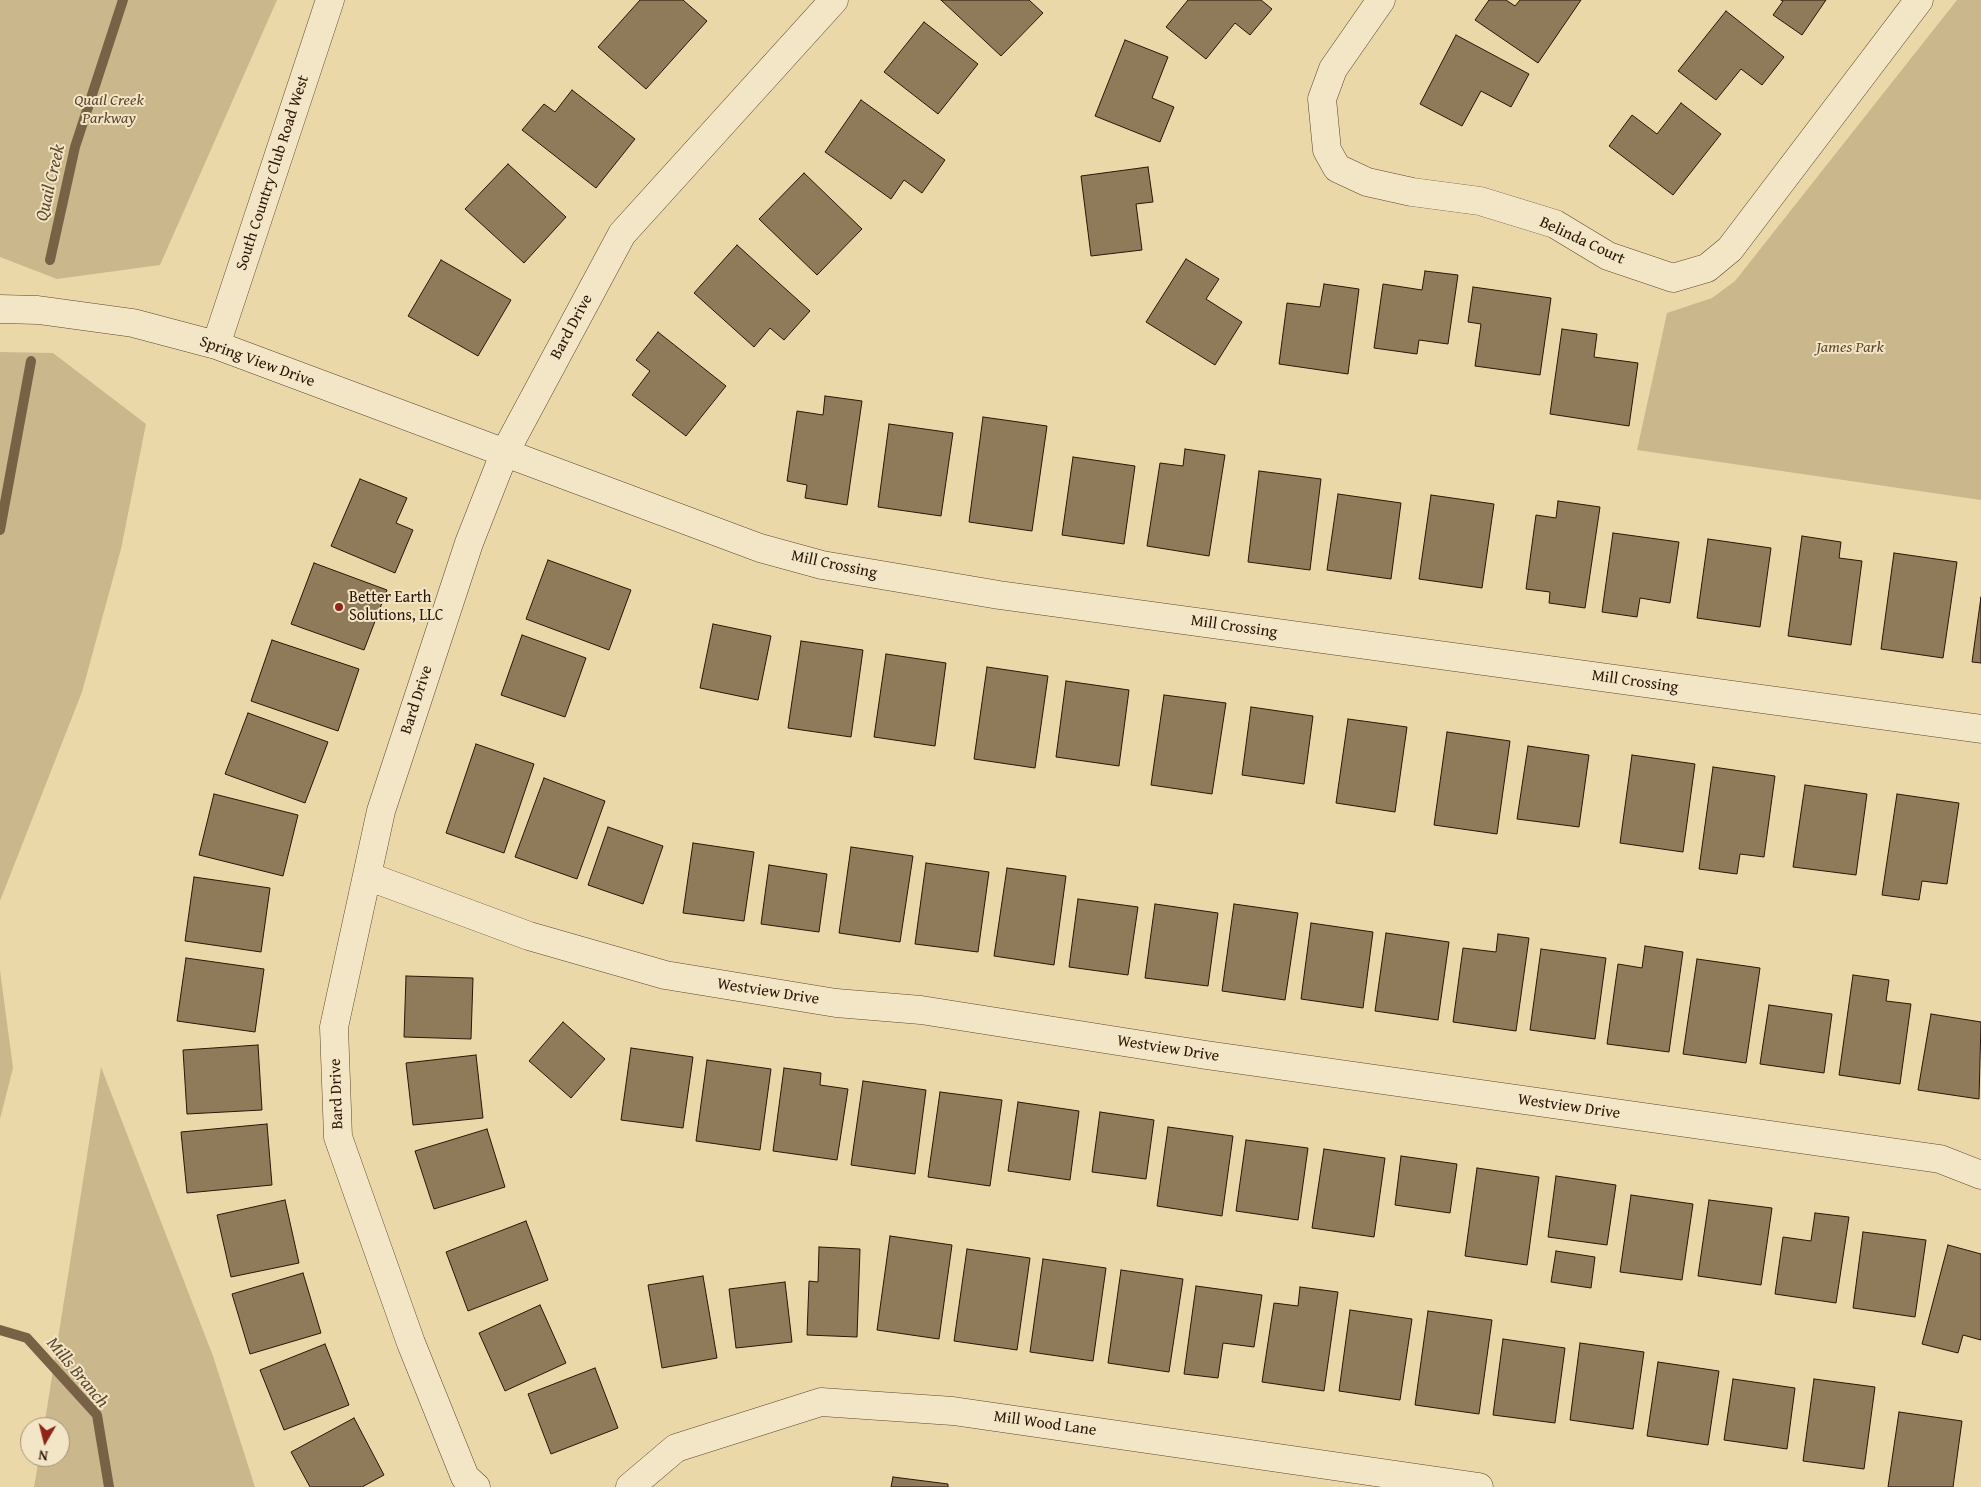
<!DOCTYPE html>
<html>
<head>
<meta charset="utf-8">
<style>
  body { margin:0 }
  #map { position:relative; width:1981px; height:1487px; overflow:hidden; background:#ebd8a8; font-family:"Gentium Book Plus",serif }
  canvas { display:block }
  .north { position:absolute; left:20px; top:1417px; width:50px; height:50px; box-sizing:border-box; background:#f2e6c6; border:1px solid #a39279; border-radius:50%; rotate:188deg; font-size:14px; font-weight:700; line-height:20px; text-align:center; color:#2c1506 }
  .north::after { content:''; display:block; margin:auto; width:18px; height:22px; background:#8f2418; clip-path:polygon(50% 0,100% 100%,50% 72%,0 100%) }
</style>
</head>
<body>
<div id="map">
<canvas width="1981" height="1487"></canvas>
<div class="north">N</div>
</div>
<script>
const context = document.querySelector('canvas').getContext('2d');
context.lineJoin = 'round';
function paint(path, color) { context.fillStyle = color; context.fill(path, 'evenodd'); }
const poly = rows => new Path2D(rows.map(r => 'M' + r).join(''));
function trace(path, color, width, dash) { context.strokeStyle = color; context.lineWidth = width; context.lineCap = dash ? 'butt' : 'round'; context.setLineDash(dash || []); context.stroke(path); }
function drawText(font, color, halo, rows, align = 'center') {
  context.font = font + ' "Gentium Book Plus",serif'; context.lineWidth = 4; context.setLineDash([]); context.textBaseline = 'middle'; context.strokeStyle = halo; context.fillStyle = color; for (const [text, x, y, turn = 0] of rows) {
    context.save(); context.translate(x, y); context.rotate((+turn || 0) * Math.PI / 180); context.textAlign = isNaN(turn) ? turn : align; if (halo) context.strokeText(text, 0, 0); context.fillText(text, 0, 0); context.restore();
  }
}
paint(poly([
  [0,0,277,0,160,265,57,279,0,257],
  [1957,0,1981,0,1981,500,1637,450,1667,313,1712,298,1735,281],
  [0,352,53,353,146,424,121,549,82,692,0,901],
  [0,970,13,1068,0,1119],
  [101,1067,213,1356,255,1487,34,1487,39,1457,60,1457,60,1427,44,1427]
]), '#cbb78c');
trace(poly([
  [50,260,75,147,123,0],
  [0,530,31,361],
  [0,1330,27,1338,97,1415,109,1487]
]), '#786246', 10);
const building = poly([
  [640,0,683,0,707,21,646,89,598,47,640,0],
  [941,0,1029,0,1043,13,1001,56,941,0],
  [1188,0,1261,0,1272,9,1250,35,1235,23,1206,59,1166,27,1188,0],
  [1489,0,1506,0,1515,6,1520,0,1581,0,1538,63,1475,20,1489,0],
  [1781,0,1826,0,1802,35,1773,15,1783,1,1781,0],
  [1726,11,1784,57,1762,85,1741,69,1716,100,1678,71,1726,11],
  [924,22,978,64,938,114,884,72,924,22],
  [1456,35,1529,74,1511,107,1481,91,1462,126,1420,104,1456,35],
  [1125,40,1168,57,1152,98,1174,107,1160,142,1095,116,1125,40],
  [572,90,635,139,596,188,522,130,544,104,555,112,572,90],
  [861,100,945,160,922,193,904,180,891,199,825,152,861,100],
  [1681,103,1721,134,1673,195,1609,146,1632,115,1657,134,1681,103],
  [508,164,566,217,524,263,465,209,508,164],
  [1148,167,1153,202,1136,204,1142,250,1091,256,1081,176,1148,167],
  [804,173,862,229,817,275,759,219,804,173],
  [737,245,810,311,784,340,770,328,754,347,694,293,737,245],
  [1186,259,1219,279,1206,299,1242,322,1215,365,1146,322,1186,259],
  [441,260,511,300,478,356,408,316,441,260],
  [1425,271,1458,275,1448,344,1419,340,1417,354,1374,348,1383,284,1422,290,1425,271],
  [1324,284,1359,289,1348,374,1279,364,1287,303,1320,307,1324,284],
  [1473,287,1551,298,1540,375,1475,366,1481,324,1468,322,1473,287],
  [1562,329,1597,334,1594,357,1638,363,1629,426,1550,414,1562,329],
  [658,332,726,386,686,436,632,395,650,371,636,360,658,332],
  [825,396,862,401,847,505,805,498,807,485,787,481,797,411,823,415,825,396],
  [983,417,1047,426,1032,531,969,522,983,417],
  [889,424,953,433,941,516,878,507,889,424],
  [1185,449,1225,455,1209,556,1147,546,1160,463,1183,466,1185,449],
  [1073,457,1135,466,1124,544,1062,535,1073,457],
  [1259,471,1321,479,1310,570,1248,562,1259,471],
  [360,479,407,498,396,523,413,530,395,573,331,546,360,479],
  [1338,494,1401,503,1391,579,1327,570,1338,494],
  [1431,495,1494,504,1482,588,1419,579,1431,495],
  [1558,501,1600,507,1585,608,1549,603,1550,592,1526,589,1536,515,1556,518,1558,501],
  [1613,533,1679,542,1670,603,1640,598,1637,617,1602,612,1613,533],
  [1802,536,1841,542,1839,558,1862,561,1851,645,1788,636,1802,536],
  [1708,539,1771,548,1760,627,1697,618,1708,539],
  [1894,553,1957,562,1943,658,1881,649,1894,553],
  [548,560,631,590,609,650,526,619,548,560],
  [314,563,387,590,364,650,291,624,314,563],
  [1981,597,1981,663,1972,662,1981,597],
  [713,624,771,636,758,700,700,688,713,624],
  [522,635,586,658,565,717,501,695,522,635],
  [272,640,359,669,338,731,251,701,272,640],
  [801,641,863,650,851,737,788,728,801,641],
  [886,654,946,663,935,746,874,737,886,654],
  [987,667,1048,676,1035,768,974,759,987,667],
  [1066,681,1129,690,1119,766,1056,757,1066,681],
  [1164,695,1226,703,1212,794,1151,785,1164,695],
  [1251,707,1313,716,1304,784,1242,775,1251,707],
  [248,713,328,742,305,803,225,774,248,713],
  [1348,719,1407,727,1395,812,1336,803,1348,719],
  [1447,732,1510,741,1497,834,1434,825,1447,732],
  [476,744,534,764,504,853,446,833,476,744],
  [1528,746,1589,755,1579,827,1517,819,1528,746],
  [1632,755,1695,764,1683,852,1620,843,1632,755],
  [1713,767,1775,776,1764,857,1740,854,1737,874,1699,869,1713,767],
  [544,778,605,801,577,879,515,857,544,778],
  [1805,785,1867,794,1856,875,1793,867,1805,785],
  [214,794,298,815,283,876,199,855,214,794],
  [1897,794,1959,803,1947,884,1922,881,1919,900,1882,895,1897,794],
  [608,827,663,846,643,904,588,885,608,827],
  [693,843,754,852,744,921,683,913,693,843],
  [851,847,913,856,900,942,839,933,851,847],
  [926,863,989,872,978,952,915,944,926,863],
  [769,865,827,874,819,932,761,924,769,865],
  [1007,868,1066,876,1054,965,994,956,1007,868],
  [194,877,270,888,261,952,185,941,194,877],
  [1078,899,1138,907,1128,975,1069,967,1078,899],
  [1155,904,1218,913,1208,986,1145,978,1155,904],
  [1234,904,1298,913,1285,1000,1222,991,1234,904],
  [1311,923,1373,932,1363,1008,1301,999,1311,923],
  [1386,933,1449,942,1438,1020,1375,1011,1386,933],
  [1498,934,1529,938,1516,1031,1453,1022,1463,948,1496,952,1498,934],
  [1645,946,1683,952,1669,1052,1607,1044,1618,964,1642,968,1645,946],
  [1541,949,1606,958,1595,1039,1530,1030,1541,949],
  [186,958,264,969,255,1032,177,1021,186,958],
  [1697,959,1760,968,1746,1063,1683,1054,1697,959],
  [1853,975,1889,980,1886,1001,1911,1004,1900,1084,1839,1075,1853,975],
  [406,976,473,978,471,1039,404,1037,406,976],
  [1769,1005,1832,1014,1824,1073,1760,1064,1769,1005],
  [1931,1014,1981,1022,1979,1099,1918,1090,1931,1014],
  [563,1022,605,1059,571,1098,529,1061,563,1022],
  [258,1045,262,1110,187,1114,183,1050,258,1045],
  [631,1048,693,1057,683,1128,621,1120,631,1048],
  [476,1055,483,1118,413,1125,406,1063,476,1055],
  [707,1060,771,1069,760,1150,696,1141,707,1060],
  [784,1068,821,1073,820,1085,848,1089,837,1160,773,1151,784,1068],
  [863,1081,926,1090,915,1174,851,1165,863,1081],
  [940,1092,1002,1100,990,1186,928,1177,940,1092],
  [1018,1102,1079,1111,1070,1180,1008,1171,1018,1102],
  [1100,1112,1154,1120,1146,1179,1092,1172,1100,1112],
  [267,1124,272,1185,187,1193,181,1132,267,1124],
  [1168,1127,1233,1136,1222,1216,1157,1206,1168,1127],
  [487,1129,505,1187,434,1209,415,1151,487,1129],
  [1246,1140,1308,1148,1298,1220,1236,1211,1246,1140],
  [1324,1149,1385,1158,1374,1237,1312,1228,1324,1149],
  [1401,1156,1457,1164,1450,1213,1395,1205,1401,1156],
  [1477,1168,1539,1177,1527,1265,1465,1256,1477,1168],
  [1556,1176,1616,1185,1607,1245,1548,1237,1556,1176],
  [1631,1195,1693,1204,1682,1280,1620,1272,1631,1195],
  [285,1200,299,1263,231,1277,217,1215,285,1200],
  [1709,1200,1772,1208,1761,1285,1698,1276,1709,1200],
  [1815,1213,1849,1217,1836,1303,1775,1294,1783,1237,1811,1241,1815,1213],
  [526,1221,548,1280,468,1311,446,1252,526,1221],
  [1863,1232,1926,1240,1915,1317,1853,1308,1863,1232],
  [890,1236,952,1245,939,1339,877,1330,890,1236],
  [1948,1245,1981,1254,1981,1340,1963,1335,1958,1353,1922,1344,1948,1245],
  [819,1247,860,1249,857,1337,807,1335,809,1281,818,1282,819,1247],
  [967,1249,1030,1258,1017,1350,954,1341,967,1249],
  [1556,1251,1595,1257,1591,1288,1551,1282,1556,1251],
  [1043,1259,1106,1268,1093,1361,1030,1352,1043,1259],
  [1121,1270,1183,1279,1169,1372,1108,1363,1121,1270],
  [303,1273,321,1333,250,1354,232,1294,303,1273],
  [703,1276,717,1358,662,1368,648,1285,703,1276],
  [785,1282,792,1342,736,1348,729,1289,785,1282],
  [1196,1286,1262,1295,1254,1347,1223,1343,1218,1378,1184,1374,1196,1286],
  [1300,1287,1338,1292,1324,1391,1262,1382,1274,1303,1298,1306,1300,1287],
  [540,1305,566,1363,505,1391,479,1333,540,1305],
  [1350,1310,1412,1319,1400,1400,1339,1391,1350,1310],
  [1428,1311,1492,1320,1479,1414,1415,1405,1428,1311],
  [1503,1339,1565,1348,1555,1423,1493,1415,1503,1339],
  [1580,1343,1644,1352,1633,1429,1570,1420,1580,1343],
  [325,1344,349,1405,284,1430,260,1370,325,1344],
  [1658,1362,1719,1371,1708,1445,1647,1436,1658,1362],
  [595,1368,618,1428,551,1454,528,1394,595,1368],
  [1733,1379,1795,1388,1787,1449,1724,1440,1733,1379],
  [1814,1379,1875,1387,1864,1469,1803,1461,1814,1379],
  [1899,1412,1962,1421,1953,1487,1888,1487,1899,1412],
  [354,1418,384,1475,362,1487,310,1487,291,1452,354,1418],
  [893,1477,948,1484,948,1487,891,1487,893,1477]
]);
paint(building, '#8f7a5a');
trace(building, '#2c1506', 1);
const minor = poly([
  [1381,0,1333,69,1322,99,1327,150,1337,168,1367,182,1412,192,1480,201,1555,224,1608,256,1673,278,1707,268,1730,249,1919,0],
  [0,309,38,310,133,323,216,345,760,548,822,565,999,595,1981,729],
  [216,345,330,0],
  [367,876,529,936,665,975,836,1003,921,1010,1206,1055,1940,1159,1981,1175],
  [476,1487,465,1477,411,1343,338,1137,334,1027,381,811,469,543,504,454,622,234,834,0],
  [630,1487,676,1448,821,1402,953,1411,1479,1487]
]);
trace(minor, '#5c462e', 29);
trace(minor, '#f2e6c6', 28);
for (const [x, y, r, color] of [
  [339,607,5,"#8f2418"]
]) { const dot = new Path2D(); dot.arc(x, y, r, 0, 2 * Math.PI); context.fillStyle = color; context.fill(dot); trace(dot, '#f2e6c6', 2); }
drawText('italic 16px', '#5c462e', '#f2e6c6', [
  ["Quail Creek",109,101],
  ["Parkway",109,119],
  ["James Park",1850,348]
]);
drawText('16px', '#2c1506', '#f2e6c6', [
  ["South Country Club Road West",273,173,-72],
  ["Belinda Court",1582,241,25],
  ["Bard Drive",572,327,-62],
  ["Spring View Drive",257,362,20],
  ["Mill Crossing",834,565,12],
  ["Mill Crossing",1234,627,8],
  ["Mill Crossing",1635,682,8],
  ["Bard Drive",417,700,-72],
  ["Westview Drive",768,992,9],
  ["Westview Drive",1168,1049,9],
  ["Bard Drive",337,1094,-92],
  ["Westview Drive",1569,1107,8],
  ["Mill Wood Lane",1045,1424,8]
]);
drawText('16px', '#2c1506', '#f2e6c6', [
  ["Better Earth",349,598],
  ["Solutions, LLC",349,616]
], 'left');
drawText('italic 18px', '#5e4931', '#f2e6c6', [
  ["Quail Creek",51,183,-77],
  ["Mills Branch",77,1373,50]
]);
</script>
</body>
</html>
